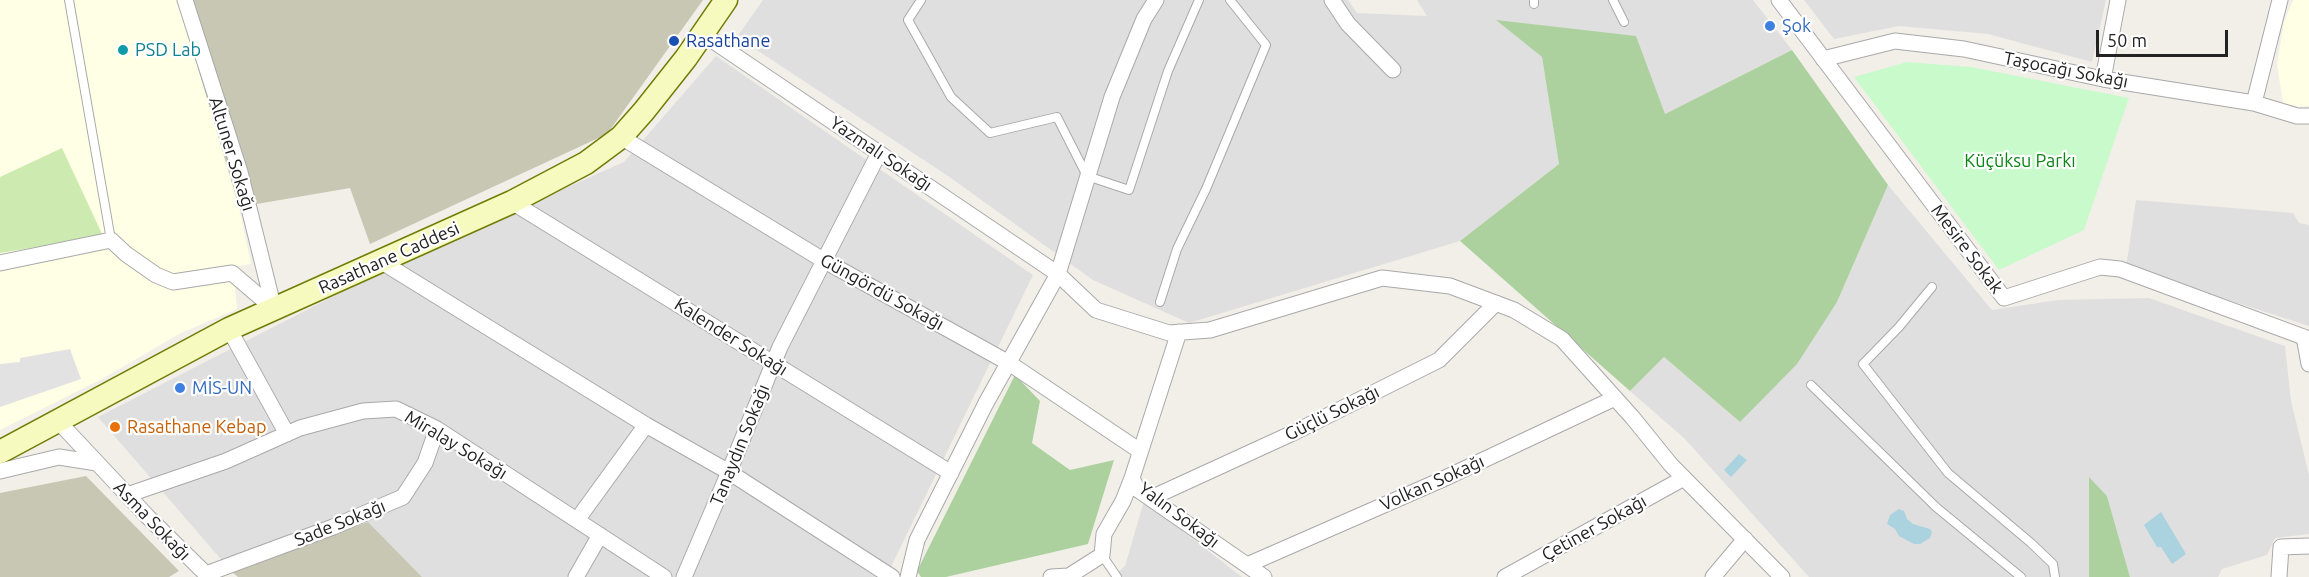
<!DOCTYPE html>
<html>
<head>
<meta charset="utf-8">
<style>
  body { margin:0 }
  #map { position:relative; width:2309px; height:577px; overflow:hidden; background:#f2efe9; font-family:Ubuntu,sans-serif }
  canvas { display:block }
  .scale { position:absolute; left:2096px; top:30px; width:132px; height:27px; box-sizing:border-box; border:3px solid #222; border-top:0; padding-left:8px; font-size:18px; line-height:21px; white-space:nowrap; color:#222; -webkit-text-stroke:4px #fff; paint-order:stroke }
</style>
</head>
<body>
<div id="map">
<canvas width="2309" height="577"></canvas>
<div class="scale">50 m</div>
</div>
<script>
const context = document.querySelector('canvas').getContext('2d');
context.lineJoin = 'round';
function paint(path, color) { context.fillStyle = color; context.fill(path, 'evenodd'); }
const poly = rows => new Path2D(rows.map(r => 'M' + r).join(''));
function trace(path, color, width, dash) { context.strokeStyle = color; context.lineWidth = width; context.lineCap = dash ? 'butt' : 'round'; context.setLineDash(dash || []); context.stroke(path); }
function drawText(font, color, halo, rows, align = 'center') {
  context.font = font + ' Ubuntu,sans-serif'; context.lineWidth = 4.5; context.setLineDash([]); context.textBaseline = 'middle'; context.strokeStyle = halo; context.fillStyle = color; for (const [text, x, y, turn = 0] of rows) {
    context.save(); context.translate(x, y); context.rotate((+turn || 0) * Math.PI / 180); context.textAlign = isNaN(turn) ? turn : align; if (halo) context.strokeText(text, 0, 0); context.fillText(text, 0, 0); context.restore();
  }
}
paint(poly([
  [763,0,1348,0,1357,13,1427,16,1417,0,1753,0,1792,50,1665,114,1498,21,1542,57,1559,164,1460,241,1189,323,1093,280,948,176,737,37],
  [1804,0,2106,0,2092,62,1988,34,1899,26,1834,39],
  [716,56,1033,275,886,577,422,577,368,522,232,572,98,417,404,260,624,162],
  [1888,185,1992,310,2058,300,2149,298,2285,346,2291,401,2309,475,2309,534,2275,538,2267,555,2222,569,2218,577,2130,577,2107,496,2089,478,2089,577,1809,577,1684,438,1630,391,1664,357,1740,422,1837,302],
  [2136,200,2293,213,2299,223,2309,225,2309,326,2126,267],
  [1144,501,1242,577,1113,577,1125,566]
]), '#e0dfdf');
paint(poly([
  [0,0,178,0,239,207,251,264,233,267,237,309,179,334,102,379,0,430],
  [2293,0,2309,0,2309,106,2300,107,2283,103,2277,64,2284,22]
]), '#ffffe5');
paint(poly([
  [178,0,703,0,607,134,370,244,350,188,239,207],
  [86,476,179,571,169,577,0,577,0,493],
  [368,522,422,577,238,577,232,572]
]), '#c7c7b4');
paint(poly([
  [62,148,103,236,0,253,0,177]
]), '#cdebb0');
paint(poly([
  [1496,20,1636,36,1665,114,1792,50,1888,185,1837,302,1797,364,1740,422,1664,357,1630,391,1460,241,1559,164,1542,57],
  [1015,375,1040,401,1032,443,1070,470,1114,460,1088,544,946,577,921,577,917,571],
  [2089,477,2107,496,2130,577,2089,577]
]), '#add19e');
paint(poly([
  [1907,62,1971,67,2129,98,2084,230,1999,270,1854,77]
]), '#c8facc');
paint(poly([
  [70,349,81,379,0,407,0,364,20,362,20,358]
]), '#e2e2e2');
paint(poly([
  [1739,454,1747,460,1731,477,1724,470],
  [1899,509,1904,511,1907,519,1913,524,1930,529,1932,532,1930,538,1920,544,1914,544,1899,536,1895,529,1887,524,1890,515],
  [2161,512,2186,554,2172,564,2161,547,2157,547,2144,525]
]), '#aad3df');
const lane = poly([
  [69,0,111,240],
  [921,0,908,20,951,97,990,133,1057,117,1087,176,1129,190,1168,71,1199,0],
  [1613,0,1624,22],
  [1534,4,1534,0],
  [1932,287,1899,327,1863,364,1948,473,2031,543,2053,564,2055,577],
  [1160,302,1177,249,1206,189,1266,45,1230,0],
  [1811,385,1936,507,2021,577],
  [1102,555,1117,577]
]);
const street = poly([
  [185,0,240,172,274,309],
  [1332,0,1348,24,1393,70],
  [1779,0,2004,298,2100,267,2120,269,2309,339],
  [703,34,1058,274,1112,97,1144,19,1156,0],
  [1823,59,1895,41,1964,49,2103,79,2254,103,2297,116,2309,116],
  [2103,79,2118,0],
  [2254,103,2280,0],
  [621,137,823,260,1009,363,1140,451],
  [512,202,951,473],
  [382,262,646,425,729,472,892,577],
  [0,263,111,240,126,254,156,275,173,282,232,273,274,309],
  [229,329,287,434],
  [1179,332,1132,478,1137,489,1264,577],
  [2304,337,2309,364],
  [57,420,147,516,209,577],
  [0,471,59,457,97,463],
  [127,495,226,461,300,428,363,411,396,409,437,429,664,577],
  [1151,498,1295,432,1439,360,1496,303],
  [577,520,646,425],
  [1247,565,1441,480,1615,398],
  [206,574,333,527,403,497,425,463,437,429],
  [576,577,600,535],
  [684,577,729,472,780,347,879,153],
  [908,577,917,540,986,403,1058,274,1096,310,1169,333,1210,330,1382,278,1450,286,1514,310,1562,339,1633,418,1671,465,1782,577],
  [1051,577,1069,576,1102,555,1104,534,1123,501,1132,478],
  [1505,577,1684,478],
  [1713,577,1745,539],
  [2279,577,2281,547,2309,546]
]);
const secondary = poly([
  [0,452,229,329,512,202,586,163,621,137,644,111,686,58,726,0]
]);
trace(lane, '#a9a9a9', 10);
trace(street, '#a9a9a9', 17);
trace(secondary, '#707d05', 25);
trace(lane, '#fff', 8);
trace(street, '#fff', 15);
trace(secondary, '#f7fabf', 22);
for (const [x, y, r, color] of [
  [1770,26,6,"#3f7fe0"],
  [674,41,6,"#1a4fb4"],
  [123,50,6,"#0f9aa8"],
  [180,388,6,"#3f7fe0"],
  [115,427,6,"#e8710a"]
]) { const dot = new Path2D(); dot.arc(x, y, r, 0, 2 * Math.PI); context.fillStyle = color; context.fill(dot); trace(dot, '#fff', 2); }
drawText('18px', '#366cbe', '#fff', [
  ["Şok",1782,26],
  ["MİS-UN",192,388]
], 'left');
drawText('18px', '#164399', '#fff', [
  ["Rasathane",686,41]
], 'left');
drawText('18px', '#0d838f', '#fff', [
  ["PSD Lab",135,50]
], 'left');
drawText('18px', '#222', '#fff', [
  ["Taşocağı Sokağı",2066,70,11],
  ["Altuner Sokağı",232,154,73],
  ["Yazmalı Sokağı",881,154,34],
  ["Mesire Sokak",1967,249,53],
  ["Rasathane Caddesi",389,258,-24],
  ["Güngördü Sokağı",882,292,29],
  ["Kalender Sokağı",731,337,32],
  ["Güçlü Sokağı",1332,413,-26],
  ["Miralay Sokağı",456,445,31],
  ["Tanaydın Sokağı",740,445,-68],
  ["Volkan Sokağı",1432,483,-24],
  ["Yalın Sokağı",1179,515,37],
  ["Asma Sokağı",152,521,46],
  ["Sade Sokağı",340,523,-22],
  ["Çetiner Sokağı",1594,528,-29]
]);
drawText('18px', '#0c8416', '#fff', [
  ["Küçüksu Parkı",2020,161]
]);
drawText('18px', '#c56008', '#fff', [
  ["Rasathane Kebap",127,427]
], 'left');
</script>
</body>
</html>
